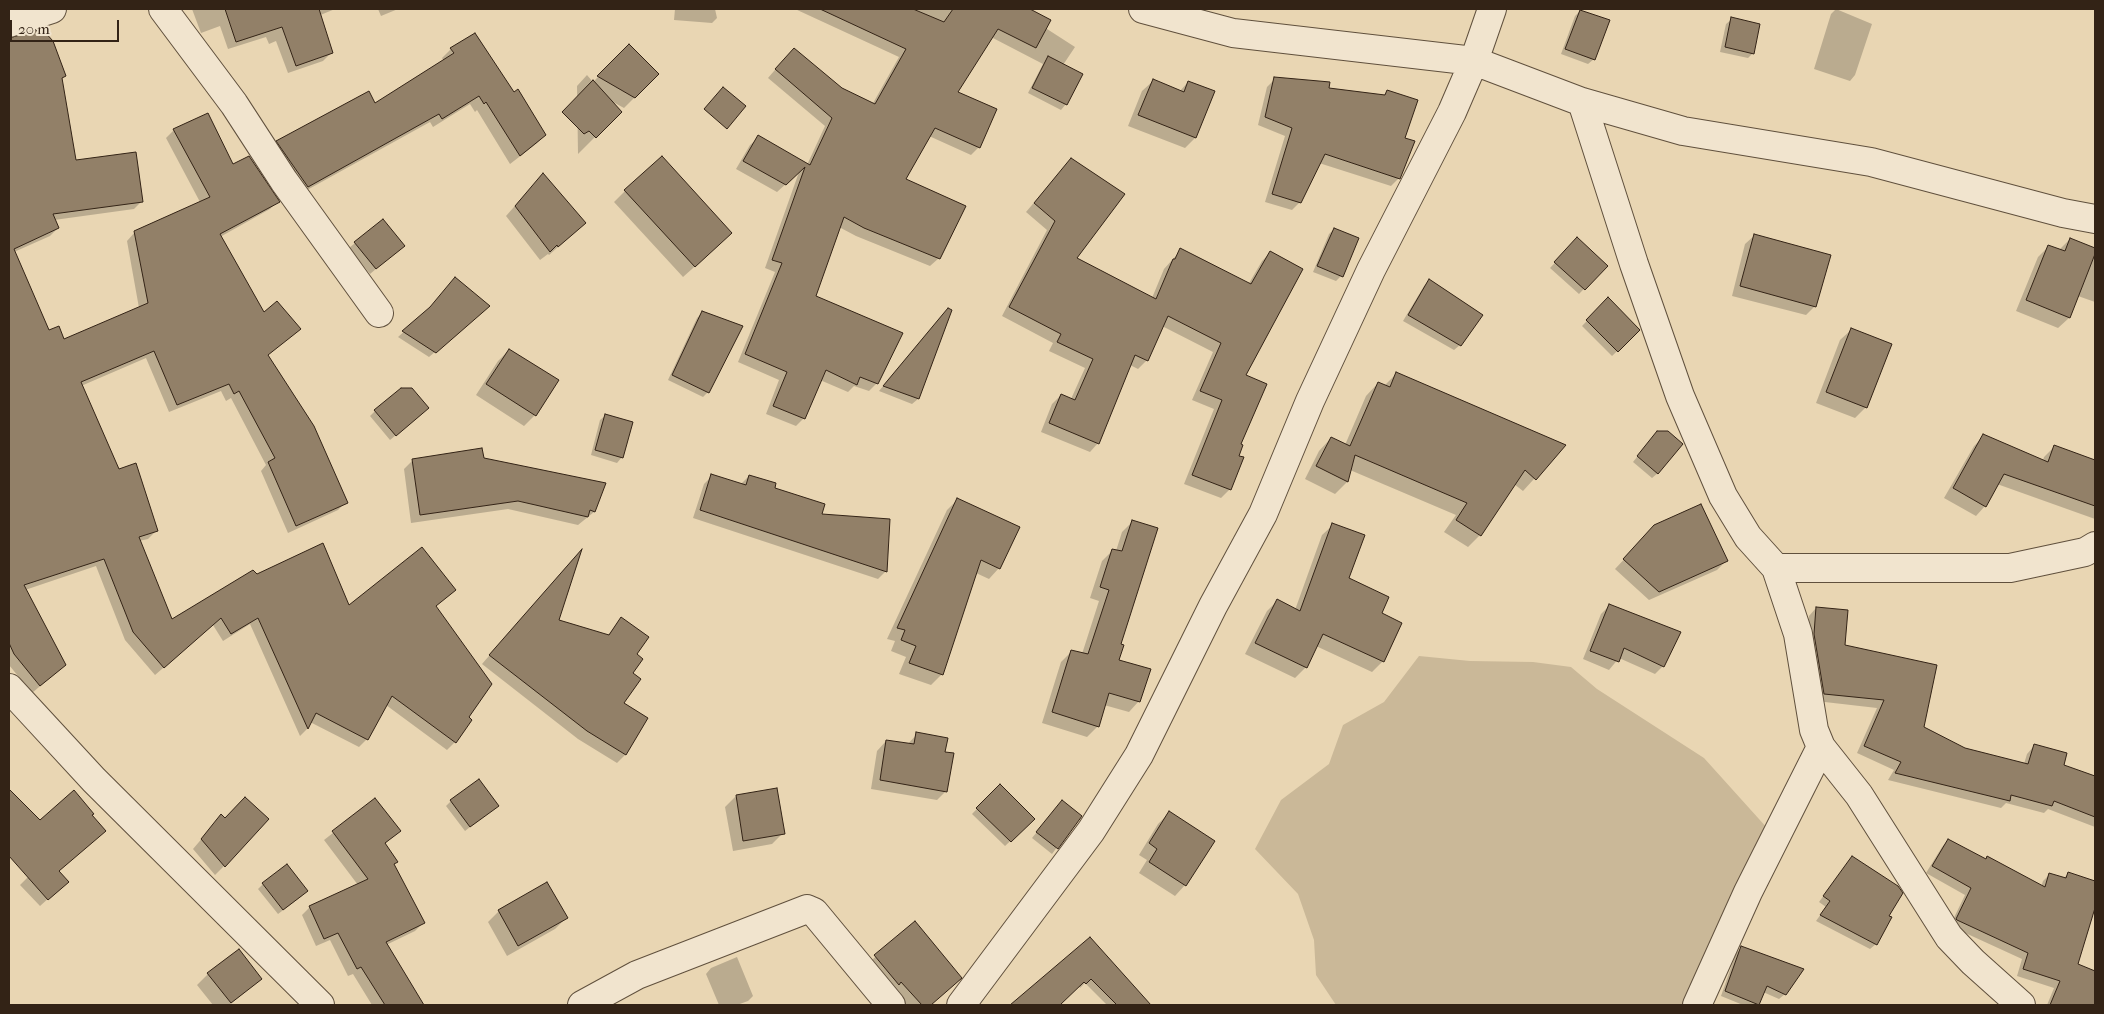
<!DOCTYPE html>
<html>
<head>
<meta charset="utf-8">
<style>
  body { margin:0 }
  #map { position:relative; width:2104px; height:1014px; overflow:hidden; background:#e9d6b3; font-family:"IM FELL French Canon",serif }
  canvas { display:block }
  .frame { position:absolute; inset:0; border:10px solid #332316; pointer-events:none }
  .scale { position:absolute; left:10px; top:20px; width:109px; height:22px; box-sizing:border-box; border:2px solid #332316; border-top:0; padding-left:6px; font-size:15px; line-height:18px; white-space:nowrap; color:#332316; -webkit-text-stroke:4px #f1e4ce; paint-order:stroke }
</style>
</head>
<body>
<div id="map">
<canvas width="2104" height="1014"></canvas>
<div class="frame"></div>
<div class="scale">20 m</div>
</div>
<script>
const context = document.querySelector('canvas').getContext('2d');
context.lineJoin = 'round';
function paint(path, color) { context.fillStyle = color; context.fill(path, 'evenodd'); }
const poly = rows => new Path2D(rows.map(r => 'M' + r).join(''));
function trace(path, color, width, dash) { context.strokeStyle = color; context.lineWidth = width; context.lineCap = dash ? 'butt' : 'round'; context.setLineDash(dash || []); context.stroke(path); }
paint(poly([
  [1419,656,1470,661,1533,662,1571,667,1597,689,1704,758,1768,829,1685,1005,1336,1005,1316,975,1314,940,1298,894,1255,849,1281,800,1329,764,1343,725,1384,702]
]), '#cab898');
paint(poly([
  [192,9,335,9,318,16,331,53,323,61,288,73,276,41,269,44,266,37,228,49,220,26,201,33],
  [378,9,398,9,381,16],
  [675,9,715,9,717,18,712,23,674,20],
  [795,9,1016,9,1075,47,1063,65,1066,104,1061,110,1028,93,1043,64,991,37,956,92,979,147,971,155,929,136,905,179,939,258,930,266,856,236,839,227,815,297,877,383,869,391,854,386,848,392,820,380,804,418,796,426,766,414,779,380,738,362,775,272,765,268,799,172,777,192,736,169,750,145,759,137,807,165,825,126,768,78,786,57,872,105,899,57],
  [1836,9,1872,24,1855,75,1850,81,1814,69,1831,14],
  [1580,11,1594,59,1588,64,1561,54,1575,16],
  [1732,19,1753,53,1748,58,1720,52,1726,24],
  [50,37,64,76,61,79,75,162,142,201,134,209,54,220,58,228,50,236,14,252,48,332,63,341,139,308,127,241,135,232,200,202,166,138,174,130,232,166,278,201,270,209,220,237,264,313,299,329,267,356,346,502,338,510,288,533,261,471,266,465,231,398,226,401,221,391,169,412,146,358,81,386,119,470,156,531,148,539,139,541,171,621,257,576,348,607,435,607,467,718,455,742,447,750,386,705,367,739,359,747,310,722,307,729,300,736,250,624,223,641,213,625,155,675,125,640,96,566,25,590,65,665,32,693,9,665,9,52,16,50,20,46],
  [629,46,658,74,624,108,611,101,620,112,578,154,577,86,587,75,593,82],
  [451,49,513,94,545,135,536,144,510,164,477,110,475,112,470,104,433,127,430,122,298,195,268,151,277,142,375,105,444,61,442,58],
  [1275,79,1328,89,1383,96,1387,91,1404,139,1399,178,1391,186,1319,163,1300,202,1292,210,1265,202,1285,136,1258,125,1267,87],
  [1153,81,1180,91,1188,82,1195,138,1185,148,1128,126,1142,91],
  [1071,159,1075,259,1152,298,1164,269,1181,250,1248,285,1262,261,1271,252,1245,375,1239,445,1230,489,1221,498,1184,484,1214,409,1192,400,1213,352,1162,326,1147,360,1138,369,1130,365,1098,443,1090,452,1041,432,1052,404,1061,395,1071,399,1085,368,1049,351,1053,343,1002,316,1047,230,1026,212],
  [543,174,575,232,549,255,548,254,540,260,506,216],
  [625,191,720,244,683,277,614,202],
  [383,220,403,246,370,274,349,248],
  [1334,229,1341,276,1336,281,1313,272,1329,234],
  [1755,235,1815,306,1806,315,1732,296,1745,244],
  [1577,239,1606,266,1579,294,1550,268],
  [2070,239,2095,249,2095,302,2078,296,2069,318,2058,328,2016,311,2038,257,2049,246,2059,250],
  [1429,281,1460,345,1454,350,1403,321,1424,286],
  [1608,299,1639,330,1612,356,1582,326],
  [427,311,483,311,429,357,398,337],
  [950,311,918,399,912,404,879,391,943,314],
  [702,313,708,392,703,397,668,380,697,318],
  [1851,330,1866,407,1855,418,1816,403,1840,340],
  [509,350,535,415,524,426,476,395,498,361],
  [1396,374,1564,446,1523,491,1514,484,1480,535,1468,547,1444,532,1456,515,1350,470,1347,482,1335,494,1305,479,1319,451,1331,438,1345,445,1366,396,1378,383,1384,386],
  [375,411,423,413,390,440,370,416],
  [606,415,622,457,617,463,591,455,600,420],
  [1984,436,2043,461,2044,457,2054,447,2095,461,2095,519,1997,484,1985,506,1976,516,1944,498,1974,446],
  [1652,438,1658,473,1652,478,1633,462],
  [483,459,604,484,594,512,578,525,508,509,411,523,404,469,413,460],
  [712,476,741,484,749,476,773,489,820,515,886,571,878,579,693,518,704,484],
  [958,499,999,568,989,579,976,573,942,674,931,685,899,674,906,657,891,651,895,641,887,639,947,510],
  [1133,521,1117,661,1139,701,1129,712,1104,705,1098,726,1087,737,1042,723,1061,662,1072,651,1082,654,1099,601,1090,598,1102,561,1113,550,1116,551,1122,532],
  [1333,525,1347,578,1380,614,1400,624,1383,661,1372,672,1316,646,1306,667,1295,678,1245,654,1267,611,1277,601,1295,610,1322,535],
  [1646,536,1726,561,1717,570,1649,600,1615,569],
  [573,559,557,621,607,636,621,619,636,655,622,704,646,718,625,755,617,763,578,739,482,664],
  [1609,606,1663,666,1655,674,1619,658,1609,670,1583,659,1601,614],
  [1816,608,1844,646,1923,727,1964,749,2024,764,2027,754,2034,746,2063,765,2095,778,2095,827,2048,809,2044,813,2006,803,2001,808,1888,780,1894,770,1857,753,1877,708,1816,701,1807,642,1809,616],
  [917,734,943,753,946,791,937,800,871,789,877,751,886,741,907,745],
  [1000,785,1034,819,1005,846,972,814],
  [9,791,40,821,58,872,59,889,40,906,20,885,29,876,9,856],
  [736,796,783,833,772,844,733,851,725,807],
  [375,800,399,831,385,844,397,861,393,865,423,923,415,931,386,945,421,1002,417,1005,372,1005,353,974,348,976,330,940,316,946,302,915,310,907,358,885,324,840],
  [451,801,497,806,465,831,446,806],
  [1057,807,1080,816,1052,854,1032,838],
  [1169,813,1185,885,1175,896,1139,873,1147,860,1139,855,1158,824],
  [221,816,225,820,224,866,215,875,193,849],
  [1948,840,1985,860,1988,857,2041,887,2043,881,2050,874,2064,878,2068,874,2095,882,2095,904,2076,964,2095,972,2095,1005,2047,1005,2054,988,2017,976,2022,959,1950,926,1965,895,1926,873,1942,847],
  [1852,857,1887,916,1876,944,1870,949,1816,921,1826,907,1819,902],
  [263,884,302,896,278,914,258,889],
  [499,911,566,918,555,929,507,956,488,922],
  [915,923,951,986,930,1005,905,1005,866,965],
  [1090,939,1149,1005,1107,1005,1085,983,1080,988,1079,986,1058,1005,1013,1005],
  [1741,948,1785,994,1779,999,1763,992,1757,1005,1743,1005,1721,996,1736,953],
  [239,951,261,979,229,1005,213,1005,197,985,208,974],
  [737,957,753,996,748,1001,737,1005,719,1005,706,974,711,968]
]), '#0003');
const building = poly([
  [225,9,319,9,333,53,296,66,282,27,236,42,225,9],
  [820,9,913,9,944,22,953,9,1030,9,1051,20,1036,48,998,29,958,92,997,109,980,148,935,128,906,179,966,206,940,259,864,228,844,217,816,296,903,333,878,384,860,377,857,385,826,370,805,419,773,406,787,372,745,354,782,263,772,260,805,167,786,185,743,161,758,135,810,165,832,118,775,69,794,48,842,88,875,104,906,49,820,9],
  [1580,10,1610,20,1595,60,1565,49,1580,10],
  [1731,17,1760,24,1754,54,1725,47,1731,17],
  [42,29,53,41,66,76,62,78,76,160,136,152,143,202,53,214,59,228,14,249,49,330,59,326,64,339,148,303,134,231,210,197,173,129,208,113,233,164,249,156,280,202,220,234,264,312,277,301,301,329,268,355,314,426,348,503,296,526,268,462,275,458,239,391,234,394,229,384,177,405,154,351,81,382,119,469,136,463,158,531,139,537,172,619,253,570,257,574,323,543,349,605,422,547,456,590,436,606,492,684,469,717,472,720,456,743,392,696,368,740,316,713,308,729,258,618,231,634,221,618,164,668,133,632,104,559,24,585,66,665,40,686,14,654,9,643,9,38,42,29],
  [475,33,514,92,518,89,546,135,520,156,486,102,484,104,479,96,442,119,439,114,308,187,276,141,369,91,375,103,454,53,450,48,475,33],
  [629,44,659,74,635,98,597,76,629,44],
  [1048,56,1083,74,1067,105,1032,88,1048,56],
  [1274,77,1330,82,1329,88,1385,95,1387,90,1418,100,1405,138,1415,141,1400,179,1325,154,1301,203,1272,194,1292,128,1265,117,1274,77],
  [1153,79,1184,92,1188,81,1215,91,1196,138,1138,115,1153,79],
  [593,80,622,112,596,138,589,131,584,134,562,112,593,80],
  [723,87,746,106,727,129,704,109,723,87],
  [662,156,732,233,695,267,624,190,662,156],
  [1071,158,1125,194,1077,258,1156,299,1173,259,1175,259,1180,248,1251,284,1270,251,1303,269,1246,375,1267,384,1241,444,1243,445,1239,456,1244,457,1231,490,1192,475,1222,400,1200,391,1221,343,1168,316,1148,361,1135,355,1099,444,1049,423,1061,394,1075,400,1093,359,1057,342,1061,334,1009,307,1055,221,1034,203,1071,158],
  [543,173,586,223,558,247,557,245,550,252,515,206,543,173],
  [383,219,405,246,376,269,354,242,383,219],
  [1334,228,1359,238,1343,277,1317,266,1334,228],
  [1754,234,1831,255,1816,307,1740,286,1754,234],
  [1577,237,1608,266,1585,290,1554,262,1577,237],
  [2070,238,2095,248,2095,254,2070,318,2026,300,2048,245,2065,251,2070,238],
  [455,277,490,306,436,353,402,331,430,307,455,277],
  [1429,279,1483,315,1461,346,1408,315,1429,279],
  [1608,297,1640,330,1618,352,1586,320,1608,297],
  [948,308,952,310,919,399,883,386,948,308],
  [702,311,743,326,709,393,672,375,702,311],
  [1851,328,1892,344,1867,408,1826,392,1851,328],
  [509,349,559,380,536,416,486,384,509,349],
  [1396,372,1566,445,1536,480,1525,470,1481,536,1456,520,1467,503,1355,455,1348,482,1316,466,1331,437,1350,446,1378,382,1390,387,1396,372],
  [401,388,412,388,429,408,396,436,374,410,401,388],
  [605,414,633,422,623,458,595,450,605,414],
  [1657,431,1668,431,1683,444,1658,474,1637,456,1657,431],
  [1983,434,2048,462,2054,445,2095,460,2095,506,2004,474,1986,507,1953,488,1983,434],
  [482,448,484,458,606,483,595,512,590,510,588,517,518,501,420,515,412,459,482,448],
  [711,474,746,485,749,475,776,483,775,488,825,504,822,514,890,519,887,572,700,510,711,474],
  [957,498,1020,527,1000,569,981,560,943,675,909,663,916,646,901,640,905,630,897,628,957,498],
  [1701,504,1728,561,1659,592,1623,559,1654,525,1701,504],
  [1132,520,1158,528,1121,644,1124,645,1119,660,1151,669,1140,702,1109,693,1099,727,1052,712,1071,650,1088,654,1109,590,1100,587,1112,549,1122,551,1132,520],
  [1332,523,1365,535,1349,578,1389,597,1382,613,1402,623,1384,662,1323,634,1307,668,1255,643,1277,599,1300,611,1332,523],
  [582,549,559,620,609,635,621,617,649,637,637,654,643,659,633,673,641,679,624,703,648,718,626,755,587,731,489,655,582,549],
  [1609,604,1681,632,1664,667,1624,648,1619,662,1590,651,1609,604],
  [1816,607,1848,610,1845,645,1937,665,1924,727,1965,748,2028,764,2034,744,2067,753,2064,765,2095,776,2095,817,2054,801,2052,806,2011,795,2010,801,1895,773,1901,762,1864,746,1884,700,1824,694,1814,634,1816,607],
  [916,732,948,738,945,752,954,753,947,792,880,780,886,740,914,744,916,732],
  [479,779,499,806,470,827,450,800,479,779],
  [1000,784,1035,819,1011,842,976,808,1000,784],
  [777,788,785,834,743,841,736,795,777,788],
  [9,789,40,820,74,790,94,814,92,815,106,831,59,871,69,882,48,900,9,856,9,789],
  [245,797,269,819,225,867,201,839,221,814,225,818,245,797],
  [375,798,401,831,385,843,398,862,394,864,425,923,386,942,424,1005,385,1005,361,967,357,969,338,933,324,939,309,906,368,879,332,831,375,798],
  [1062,800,1082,816,1058,849,1036,832,1062,800],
  [1169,811,1215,841,1186,886,1149,862,1157,849,1149,843,1169,811],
  [1948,839,1986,859,1987,856,2045,887,2049,873,2066,878,2068,872,2095,881,2095,908,2078,964,2095,971,2095,1005,2050,1005,2060,981,2023,969,2028,953,1957,920,1956,919,1971,888,1932,866,1948,839],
  [1852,856,1898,886,1903,893,1889,916,1892,917,1877,945,1820,915,1830,901,1823,896,1852,856],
  [287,864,308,891,283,910,262,883,287,864],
  [547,882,568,918,518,946,498,910,547,882],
  [915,921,962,978,931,1005,922,1005,901,982,899,985,874,955,915,921],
  [1090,937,1151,1005,1117,1005,1091,979,1086,984,1084,982,1060,1005,1010,1005,1090,937],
  [1741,946,1804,969,1786,995,1767,986,1759,1005,1725,991,1741,946],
  [239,949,262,979,231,1003,207,973,239,949]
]);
paint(building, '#928068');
trace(building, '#332316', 1);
const minor = poly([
  [163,9,234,104,284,181,379,313],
  [1143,9,1233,33,1474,61,1582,102,1683,131,1871,162,2063,213,2095,219],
  [9,23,52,9],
  [1582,102,1634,264,1680,396,1723,496,1748,537,1776,568,1798,634,1814,730,1821,747,1859,795,1949,937,1973,962,2021,1005],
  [1776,568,2010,568,2085,552,2095,546],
  [9,688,94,780,320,1005],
  [582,1005,637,975,807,909,814,912,891,1005],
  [961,1005,1091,831,1139,755,1213,606,1263,514,1310,401,1371,270,1452,112,1474,61,1492,9],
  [1697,1005,1748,892,1821,747]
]);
trace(minor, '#60503d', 30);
trace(minor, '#f1e4ce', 28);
</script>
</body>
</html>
